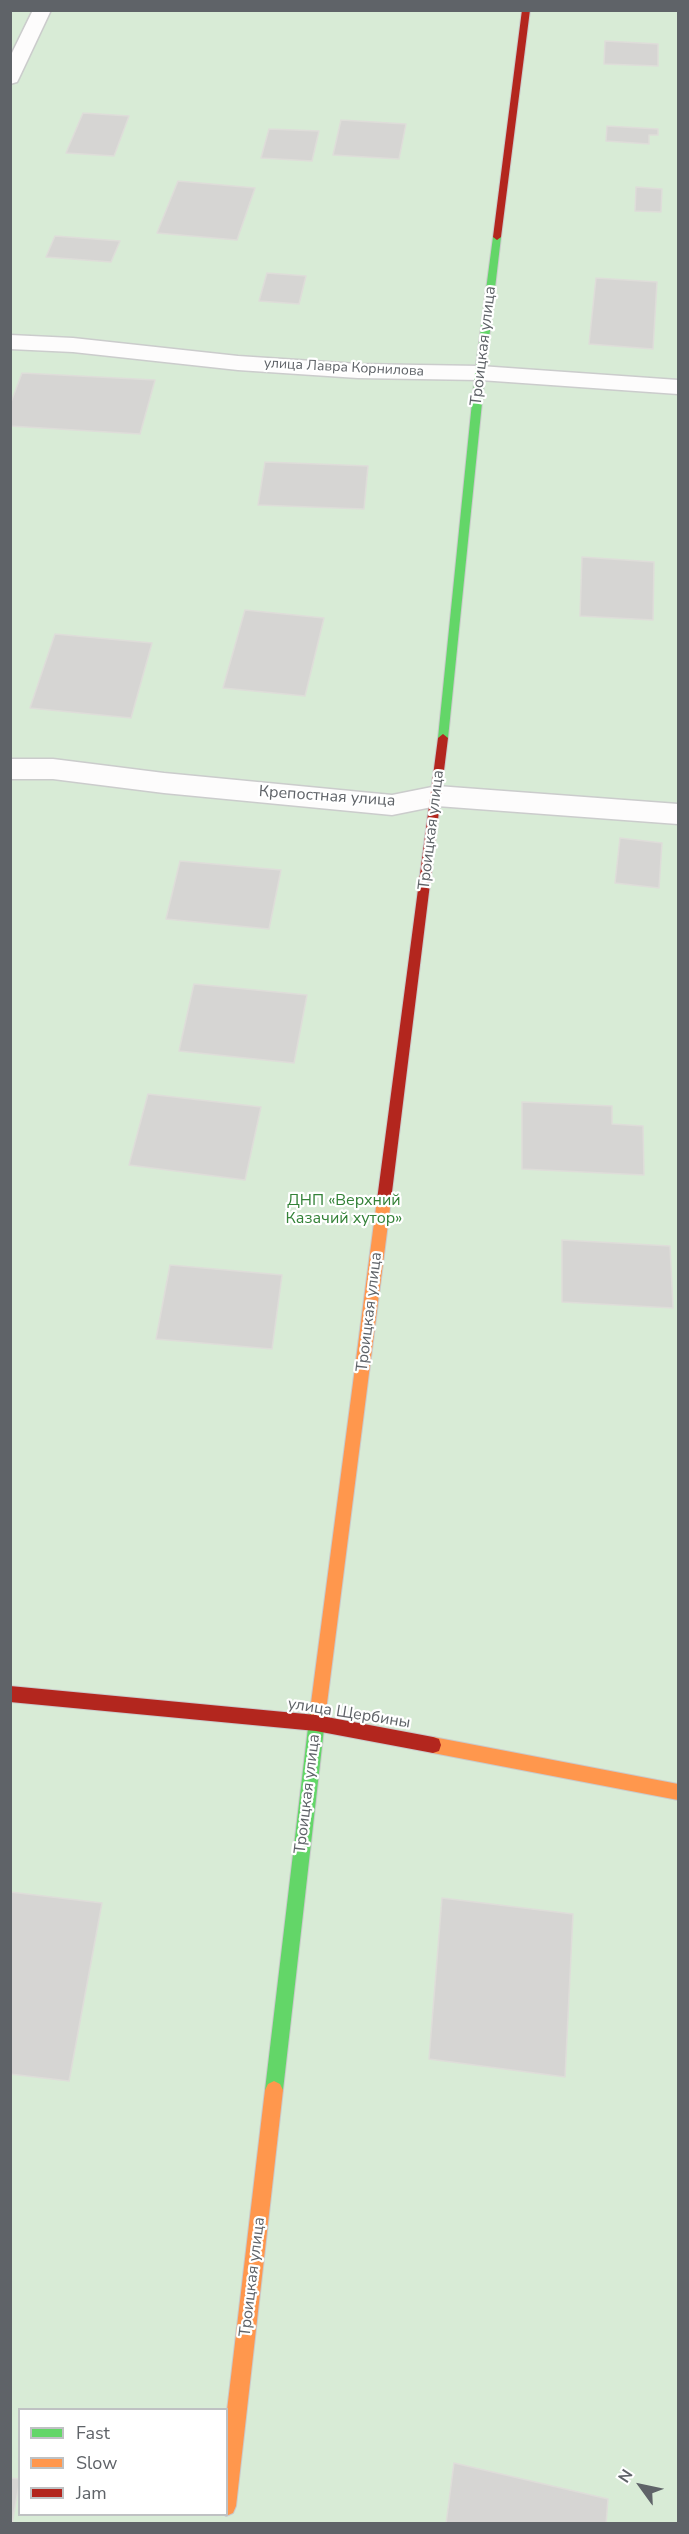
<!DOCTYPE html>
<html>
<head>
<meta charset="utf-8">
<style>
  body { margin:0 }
  #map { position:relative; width:689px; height:2534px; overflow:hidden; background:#efeeea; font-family:"Nunito Sans",sans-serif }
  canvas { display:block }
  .frame { position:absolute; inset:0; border:12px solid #5f6368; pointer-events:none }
  .legend { position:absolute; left:18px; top:2408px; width:210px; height:108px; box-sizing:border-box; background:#fff; border:2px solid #bfc1c3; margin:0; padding:8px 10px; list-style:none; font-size:18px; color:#5f6368 }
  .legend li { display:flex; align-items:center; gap:12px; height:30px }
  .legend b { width:30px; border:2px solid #bfc1c3 }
  .north { position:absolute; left:611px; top:2456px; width:60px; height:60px; -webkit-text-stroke:4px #fff; paint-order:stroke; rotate:303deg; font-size:16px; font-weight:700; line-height:24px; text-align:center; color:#5f6368 }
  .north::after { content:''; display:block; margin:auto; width:21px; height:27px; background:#5f6368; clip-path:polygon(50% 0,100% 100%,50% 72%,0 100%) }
</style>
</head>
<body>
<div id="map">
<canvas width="689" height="2534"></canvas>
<div class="frame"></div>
<ul class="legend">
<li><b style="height:8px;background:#63d668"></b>Fast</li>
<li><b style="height:8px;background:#ff974d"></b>Slow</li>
<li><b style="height:8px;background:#b3261e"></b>Jam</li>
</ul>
<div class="north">N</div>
</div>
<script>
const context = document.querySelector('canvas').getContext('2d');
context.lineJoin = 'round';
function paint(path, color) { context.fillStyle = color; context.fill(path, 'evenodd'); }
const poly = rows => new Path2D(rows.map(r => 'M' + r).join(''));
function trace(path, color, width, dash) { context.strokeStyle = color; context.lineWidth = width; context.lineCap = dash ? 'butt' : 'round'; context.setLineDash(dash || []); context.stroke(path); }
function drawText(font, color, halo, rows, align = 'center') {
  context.font = font + ' "Nunito Sans",sans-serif'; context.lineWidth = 4.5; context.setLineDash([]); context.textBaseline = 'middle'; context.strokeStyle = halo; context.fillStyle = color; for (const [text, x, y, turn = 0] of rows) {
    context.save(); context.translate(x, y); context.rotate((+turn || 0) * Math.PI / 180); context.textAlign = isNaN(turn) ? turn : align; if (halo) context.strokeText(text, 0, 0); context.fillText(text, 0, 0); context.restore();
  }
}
paint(poly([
  [11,11,678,11,678,2523,11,2524],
  [20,2410,226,2410,226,2514,20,2514]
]), '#d8ebd6');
const building = poly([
  [605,41,658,44,658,66,604,64,605,41],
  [83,113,129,116,114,156,66,153,83,113],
  [341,120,406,124,399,159,333,155,341,120],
  [607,126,658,129,658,135,649,135,649,144,606,141,607,126],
  [269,129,319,131,312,161,261,158,269,129],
  [178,181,255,188,237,240,157,233,178,181],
  [636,187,662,189,661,212,635,211,636,187],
  [55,236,120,241,111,262,46,257,55,236],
  [267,273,306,276,299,304,259,301,267,273],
  [596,278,657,282,653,349,589,344,596,278],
  [22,373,155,380,140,434,10,426,10,405,22,373],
  [265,462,368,466,364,509,258,505,265,462],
  [582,557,654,562,653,620,580,616,582,557],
  [245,610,324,618,305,696,223,688,245,610],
  [55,634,152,643,131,718,30,708,55,634],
  [620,838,662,843,659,888,615,883,620,838],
  [180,861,281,870,269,929,166,919,180,861],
  [194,984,307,995,294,1063,179,1051,194,984],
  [148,1094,261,1107,245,1180,129,1165,148,1094],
  [522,1102,612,1106,612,1124,643,1126,644,1175,522,1169,522,1102],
  [562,1240,670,1246,673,1308,562,1302,562,1240],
  [170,1265,282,1275,272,1349,156,1339,170,1265],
  [10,1892,102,1903,69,2081,10,2074,10,1892],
  [442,1898,573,1914,565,2077,429,2059,442,1898],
  [454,2463,608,2499,606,2524,446,2524,454,2463],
  [10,2478,20,2479,12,2524,10,2524,10,2478]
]);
paint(building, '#d6d5d3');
trace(building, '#deddd9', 1.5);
const street = poly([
  [33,10,51,10,19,78,17,82,10,84,10,57,33,10],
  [10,335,73,338,238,356,358,364,480,366,678,380,678,394,480,380,358,378,238,370,73,352,10,349,10,335],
  [10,759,53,759,164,773,392,795,437,786,678,804,678,824,437,806,392,815,164,793,53,779,10,779,10,759]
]);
const fast = poly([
  [497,234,501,237,485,373,448,738,443,742,438,738,475,373,493,237,497,234],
  [318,1703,324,1705,326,1711,283,2090,280,2096,274,2099,268,2096,265,2090,310,1711,312,1705,318,1703]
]);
const slow = poly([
  [384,1194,389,1196,391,1200,326,1711,324,1717,318,1719,312,1717,310,1711,377,1200,379,1196,384,1194],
  [433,1737,678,1784,678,1800,433,1753,427,1751,425,1745,427,1739,433,1737],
  [274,2081,280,2084,283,2090,236,2506,233,2513,226,2516,223,2514,226,2514,226,2419,265,2090,268,2084,274,2081]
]);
const jam = poly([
  [522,10,530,10,501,237,497,240,493,237,522,10],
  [443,734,448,738,391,1200,389,1204,384,1206,379,1204,377,1200,438,738,443,734],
  [10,1686,316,1715,433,1737,439,1739,441,1745,439,1751,433,1753,316,1731,10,1702,10,1686]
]);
trace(street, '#cbcccc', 3);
trace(fast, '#cacacb', 2);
trace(slow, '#cacacb', 2);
trace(jam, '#cacacb', 2);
paint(street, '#fdfcfc');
paint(fast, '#63d668');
paint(slow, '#ff974d');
paint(jam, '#b3261e');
drawText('14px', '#5f6368', '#fff', [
  ["улица Лавра Корнилова",344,368,3]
]);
drawText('16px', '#5f6368', '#fff', [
  ["Троицкая улица",484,346,-83],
  ["Крепостная улица",327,797,4],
  ["Троицкая улица",432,830,-83],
  ["Троицкая улица",370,1312,-83],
  ["улица Щербины",349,1714,9],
  ["Троицкая улица",308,1794,-83],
  ["Троицкая улица",253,2277,-83]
]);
drawText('16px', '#348238', '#fff', [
  ["ДНП «Верхний",344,1201],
  ["Казачий хутор»",344,1219]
]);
</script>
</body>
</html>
